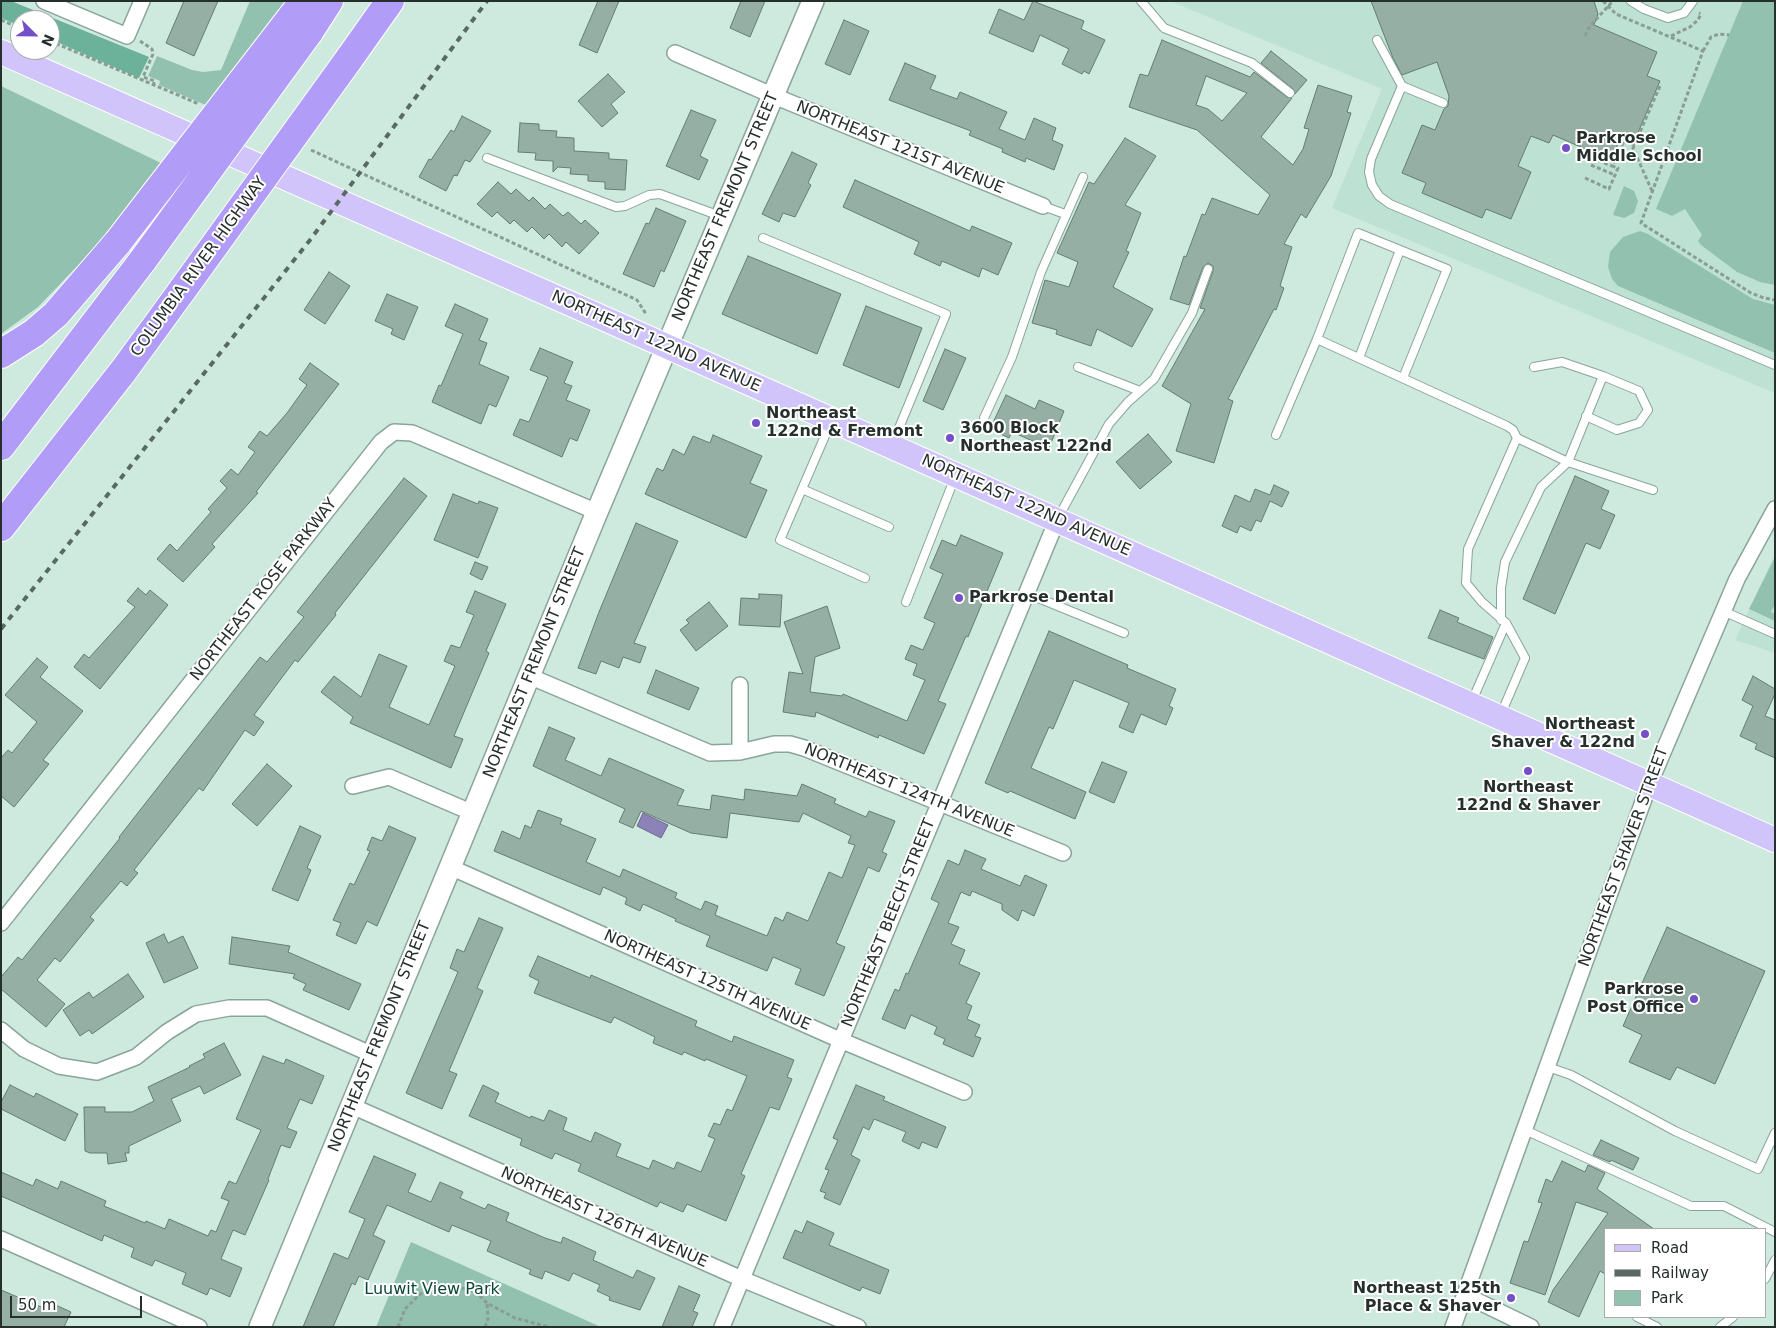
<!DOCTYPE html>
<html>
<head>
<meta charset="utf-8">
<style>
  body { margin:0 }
  #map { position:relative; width:1776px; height:1328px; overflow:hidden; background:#ceeadf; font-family:"DejaVu Sans",sans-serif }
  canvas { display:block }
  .frame { position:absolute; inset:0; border:2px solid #252f2b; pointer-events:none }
  .legend { position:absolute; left:1604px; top:1228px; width:162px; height:90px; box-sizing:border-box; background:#fff; border:1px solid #a8acaa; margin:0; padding:6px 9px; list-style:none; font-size:15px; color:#252f2b }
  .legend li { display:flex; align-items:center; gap:10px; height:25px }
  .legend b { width:25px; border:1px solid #a8acaa }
  .north { position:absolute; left:10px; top:10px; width:50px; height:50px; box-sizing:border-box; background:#fff; border:1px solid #a8acaa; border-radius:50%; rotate:113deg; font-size:14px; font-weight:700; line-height:20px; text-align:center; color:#252f2b }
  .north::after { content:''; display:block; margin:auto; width:18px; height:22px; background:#734fc8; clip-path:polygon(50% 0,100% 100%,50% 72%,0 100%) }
  .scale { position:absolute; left:10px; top:1296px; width:132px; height:22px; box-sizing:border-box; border:2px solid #252f2b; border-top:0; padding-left:6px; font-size:15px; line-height:18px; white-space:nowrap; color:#252f2b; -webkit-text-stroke:4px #fff; paint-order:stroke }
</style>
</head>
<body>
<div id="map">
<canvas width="1776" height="1328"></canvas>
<div class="frame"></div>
<ul class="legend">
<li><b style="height:6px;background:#d0c4fa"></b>Road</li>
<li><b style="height:6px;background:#596963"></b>Railway</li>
<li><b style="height:14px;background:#93c1b0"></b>Park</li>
</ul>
<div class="north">N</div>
<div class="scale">50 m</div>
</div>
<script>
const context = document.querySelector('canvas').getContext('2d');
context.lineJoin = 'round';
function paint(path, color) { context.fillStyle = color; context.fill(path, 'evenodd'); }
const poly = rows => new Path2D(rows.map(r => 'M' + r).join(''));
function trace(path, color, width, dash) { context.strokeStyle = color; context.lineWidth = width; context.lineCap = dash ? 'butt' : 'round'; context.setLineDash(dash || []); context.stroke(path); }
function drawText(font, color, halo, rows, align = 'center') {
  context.font = font + ' "DejaVu Sans",sans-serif'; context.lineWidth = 4; context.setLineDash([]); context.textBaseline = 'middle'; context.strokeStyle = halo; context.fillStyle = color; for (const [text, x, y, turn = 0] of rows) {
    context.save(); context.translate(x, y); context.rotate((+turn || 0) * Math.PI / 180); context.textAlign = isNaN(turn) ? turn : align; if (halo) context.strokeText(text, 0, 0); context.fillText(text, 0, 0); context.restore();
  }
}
paint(poly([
  [1170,1,1775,1,1775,393,1332,208,1382,89],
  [1775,554,1775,653,1735,640]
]), '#bde1d3');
paint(poly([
  [250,1,285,1,208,106,159,85,160,81,148,76,157,56,192,70,203,72,221,70],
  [1743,1,1775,1,1775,285,1760,282,1737,272,1701,245,1698,241,1702,235,1685,209,1672,216,1656,209],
  [1,86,163,164,108,234,38,307,1,334],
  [1624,186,1634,191,1638,201,1634,213,1624,218,1613,215],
  [1640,231,1648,234,1753,299,1775,305,1775,353,1618,286,1612,279,1608,267,1610,252,1623,237],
  [1775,557,1775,604,1771,612,1775,614,1775,621,1749,609],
  [411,1242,601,1327,376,1327]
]), '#93c1b0');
paint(poly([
  [1,1,11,1,149,57,139,78,50,39,50,20,20,20,20,26,1,18]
]), '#6cb199');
const water = poly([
  [643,813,668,825,661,838,637,826,643,813]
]);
paint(water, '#8c82b7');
trace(water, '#6d698d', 1);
const building = poly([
  [184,1,218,1,194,56,166,43,184,1],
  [598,1,619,1,597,53,579,45,598,1],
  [741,1,765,1,750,37,730,28,741,1],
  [1033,1,1084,21,1081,29,1105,40,1089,74,1084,71,1082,74,1062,64,1069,49,1040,35,1033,52,989,33,999,9,1024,20,1033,1],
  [1371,1,1594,1,1598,14,1594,25,1657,52,1647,76,1660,81,1634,142,1621,137,1611,160,1553,135,1549,143,1531,136,1518,166,1531,172,1511,219,1486,209,1482,218,1422,193,1426,183,1402,173,1422,125,1435,130,1444,109,1448,106,1449,96,1437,62,1402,75,1393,58,1371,1],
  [844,20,869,31,850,75,825,64,844,20],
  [1162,40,1250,77,1254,72,1287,97,1292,98,1261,137,1293,165,1303,149,1309,129,1304,128,1318,85,1352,96,1347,112,1351,113,1331,176,1306,218,1301,214,1284,244,1292,247,1280,286,1284,288,1276,310,1274,309,1228,399,1233,401,1214,463,1176,451,1191,404,1162,386,1205,309,1200,308,1213,271,1213,266,1208,263,1203,267,1189,305,1170,299,1184,256,1186,257,1202,214,1205,215,1212,198,1258,215,1270,195,1197,130,1129,107,1140,74,1148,76,1162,40],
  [1206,76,1247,93,1222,121,1208,109,1196,105,1206,76],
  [1271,51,1307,80,1295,94,1293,89,1261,63,1271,51],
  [905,63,936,76,930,89,957,99,960,92,1007,112,999,129,1025,140,1034,118,1056,128,1052,140,1063,145,1054,170,1026,158,1025,162,1002,152,1003,149,969,135,971,131,889,100,905,63],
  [608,74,625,92,611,104,618,113,602,127,578,101,608,74],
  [691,110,716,120,700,156,708,160,699,180,666,166,691,110],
  [462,116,491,131,470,162,465,160,457,176,454,175,446,191,419,177,429,159,431,160,451,130,454,132,462,116],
  [520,123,539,124,539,130,557,131,556,137,574,138,574,151,609,153,609,159,627,160,625,190,605,189,605,182,588,181,588,175,570,174,571,168,558,167,553,172,553,161,535,160,536,153,518,152,520,123],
  [1125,138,1156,156,1125,205,1141,213,1126,251,1129,252,1113,287,1153,309,1132,347,1097,329,1091,346,1056,334,1057,330,1032,323,1045,280,1069,287,1078,262,1057,253,1089,182,1094,184,1125,138],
  [792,152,817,164,808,183,811,185,795,217,783,213,779,222,762,214,792,152],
  [855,180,970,231,972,226,1012,243,998,275,982,268,979,277,942,261,940,266,914,254,919,242,843,207,855,180],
  [498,182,511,194,516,189,529,201,533,197,545,209,550,204,563,216,568,212,581,224,585,220,599,233,579,254,566,242,562,247,549,234,544,239,532,227,527,232,514,220,510,224,497,212,492,217,477,204,498,182],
  [656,208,686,221,664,272,661,270,654,287,623,274,646,223,649,224,656,208],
  [748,256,841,294,817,354,722,314,748,256],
  [329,272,350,286,325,324,304,310,329,272],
  [387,294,418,307,404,340,391,334,393,329,375,321,387,294],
  [455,304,488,319,479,340,487,343,479,364,509,377,496,407,489,404,481,424,432,402,439,385,441,386,463,334,445,326,455,304],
  [866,306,922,328,899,388,843,365,866,306],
  [540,348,573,362,564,383,572,386,566,400,590,410,577,441,570,438,562,457,513,435,520,419,529,422,548,377,530,370,540,348],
  [945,349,966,358,943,410,923,401,945,349],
  [310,363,339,384,256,492,258,493,212,544,215,547,183,582,157,559,170,544,177,551,211,512,208,509,227,488,220,481,231,469,238,475,255,452,248,447,260,431,267,436,287,413,307,385,299,379,310,363],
  [1006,395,1035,409,1039,400,1064,411,1049,448,1012,432,1009,438,990,429,1006,395],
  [1148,434,1172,462,1140,489,1116,462,1148,434],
  [713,435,762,456,750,483,767,490,746,538,645,494,657,468,663,471,673,449,684,455,693,436,710,443,713,435],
  [1575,476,1609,491,1601,509,1615,515,1600,549,1586,543,1555,614,1523,599,1575,476],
  [404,478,427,496,335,613,336,615,298,662,295,660,254,715,264,722,254,736,245,730,203,791,199,788,134,870,138,873,127,886,121,881,90,917,94,920,60,962,55,958,37,980,65,1004,46,1027,1,989,1,977,18,957,22,960,120,838,119,837,260,657,267,662,304,617,297,612,404,478],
  [1274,485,1289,492,1282,507,1270,501,1261,522,1256,520,1251,531,1240,526,1237,533,1222,526,1235,495,1250,502,1255,489,1270,495,1274,485],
  [453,494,478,504,479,501,498,508,478,558,434,540,453,494],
  [636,523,678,541,634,643,646,647,640,663,623,657,619,668,601,661,596,674,578,668,599,612,636,523],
  [961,535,1003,553,968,637,966,636,938,701,946,704,924,754,879,735,878,738,816,712,815,717,783,712,789,672,803,674,784,622,827,606,840,648,815,657,810,692,842,696,843,694,907,721,925,680,913,675,917,664,905,659,911,645,923,650,935,623,924,618,943,574,930,568,942,540,956,546,961,535],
  [475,562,488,567,482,580,470,574,475,562],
  [138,588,146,595,150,590,168,605,100,689,74,667,84,654,89,658,135,607,127,601,138,588],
  [475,591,506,604,486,651,489,653,454,736,463,739,451,768,350,723,353,717,321,692,334,676,361,697,379,654,407,666,389,707,429,725,455,666,444,661,451,645,460,648,474,615,466,612,475,591],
  [759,594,782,595,780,627,739,625,741,598,759,599,759,594],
  [709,602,728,626,696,651,680,630,689,623,686,620,709,602],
  [1440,610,1459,618,1457,622,1493,637,1484,659,1428,638,1440,610],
  [1049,631,1128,665,1127,668,1176,689,1169,706,1173,708,1166,725,1141,714,1133,733,1119,727,1129,703,1074,680,1053,729,1049,727,1031,768,1086,792,1075,819,1010,791,1008,793,985,783,1049,631],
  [37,658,48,667,40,677,83,711,43,760,49,764,14,807,1,796,1,758,8,750,12,753,37,722,5,695,37,658],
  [656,670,699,688,689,710,647,693,656,670],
  [1753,676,1775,689,1775,694,1765,716,1775,720,1775,758,1755,749,1757,744,1740,736,1753,706,1742,700,1753,676],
  [549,727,575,738,565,760,601,776,609,758,684,790,677,805,710,810,712,795,744,800,745,789,797,796,802,784,836,799,834,803,866,817,869,811,895,821,882,852,887,854,879,872,868,867,836,943,845,947,824,996,795,984,801,969,773,957,767,971,706,946,710,936,675,921,676,919,643,904,640,911,625,904,627,898,603,887,600,895,494,851,502,831,520,839,525,825,531,828,538,810,562,819,560,824,596,839,586,862,620,877,623,869,677,893,675,898,701,910,705,901,718,906,715,915,767,936,775,917,783,921,787,912,808,921,829,872,842,878,855,845,848,843,851,836,803,813,799,822,730,813,727,838,691,833,641,811,633,828,619,822,625,809,533,766,549,727],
  [1102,762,1127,772,1114,803,1089,792,1102,762],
  [267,764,292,786,257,826,232,804,267,764],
  [300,826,321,836,307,868,311,870,298,901,272,890,300,826],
  [389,826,416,838,377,926,367,921,356,944,336,935,341,923,333,920,350,883,354,885,370,851,367,850,372,837,382,841,389,826],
  [965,850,986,859,981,869,1020,886,1025,875,1047,885,1034,916,1022,910,1018,921,1002,910,1002,904,972,891,970,896,961,892,948,923,959,927,951,944,965,950,959,964,980,973,966,1003,972,1006,967,1019,980,1025,975,1036,981,1038,973,1057,943,1044,945,1039,934,1034,937,1027,911,1015,905,1029,882,1019,895,989,899,991,906,973,908,974,939,903,931,899,948,860,959,865,965,850],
  [479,918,503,928,477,988,483,991,449,1071,457,1074,442,1109,406,1093,458,972,450,968,457,949,464,952,479,918],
  [1667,927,1765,971,1715,1084,1677,1067,1670,1080,1629,1062,1642,1035,1623,1026,1667,927],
  [164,934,168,943,183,936,198,968,164,983,146,943,164,934],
  [232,937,290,946,288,952,361,984,349,1010,303,990,306,984,293,978,295,974,229,964,232,937],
  [538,956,590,978,591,975,697,1021,695,1026,732,1042,734,1036,794,1060,787,1077,792,1079,779,1110,770,1107,741,1174,745,1176,726,1221,687,1204,683,1212,660,1202,657,1207,578,1171,581,1164,555,1153,552,1159,520,1145,522,1139,469,1116,483,1085,499,1093,495,1102,530,1118,531,1116,544,1121,549,1110,567,1118,563,1130,591,1142,595,1132,621,1144,616,1156,649,1169,653,1160,674,1169,677,1162,701,1172,715,1139,708,1136,714,1123,720,1125,727,1109,732,1111,747,1076,706,1059,705,1061,684,1052,682,1055,653,1043,655,1037,614,1017,611,1023,534,993,539,981,529,976,538,956],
  [128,974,144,997,92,1034,89,1030,80,1036,63,1010,89,992,93,998,128,974],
  [224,1043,241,1075,204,1094,200,1086,171,1099,181,1121,129,1146,129,1153,125,1153,127,1161,108,1164,107,1153,90,1153,85,1151,84,1107,105,1107,105,1112,132,1112,154,1101,148,1087,190,1067,189,1066,205,1058,203,1054,224,1043],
  [263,1056,284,1064,286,1059,324,1076,312,1104,300,1099,287,1128,297,1132,290,1148,281,1145,268,1179,269,1180,245,1235,233,1230,221,1259,242,1268,230,1297,210,1288,207,1295,182,1284,186,1273,155,1260,152,1266,131,1257,134,1248,104,1235,102,1241,1,1196,1,1172,33,1186,36,1179,58,1189,61,1181,106,1201,104,1206,145,1223,146,1221,165,1229,169,1219,208,1236,211,1230,216,1232,229,1201,221,1198,229,1181,236,1184,261,1130,236,1119,263,1056],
  [10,1085,34,1097,36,1093,78,1114,65,1141,1,1109,1,1102,10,1085],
  [856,1085,885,1097,883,1100,946,1127,937,1148,922,1142,919,1149,902,1141,906,1132,874,1119,869,1130,863,1127,851,1155,860,1160,840,1205,824,1198,826,1193,820,1191,829,1170,825,1169,838,1140,833,1138,856,1085],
  [1601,1140,1639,1158,1633,1170,1611,1160,1610,1162,1593,1155,1601,1140],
  [374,1156,416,1174,408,1192,431,1202,440,1182,463,1192,460,1198,485,1209,488,1204,509,1213,506,1221,545,1238,561,1243,563,1237,596,1252,593,1260,633,1278,637,1270,655,1278,640,1310,609,1300,610,1297,597,1291,600,1285,573,1273,569,1281,545,1271,542,1279,529,1274,531,1270,487,1251,491,1241,452,1225,449,1232,387,1205,373,1235,385,1241,368,1280,359,1276,355,1285,352,1283,333,1327,303,1327,334,1253,348,1259,365,1219,349,1212,374,1156],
  [1562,1161,1585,1172,1588,1165,1605,1173,1597,1189,1654,1229,1605,1229,1605,1274,1600,1271,1579,1317,1548,1302,1553,1290,1608,1213,1576,1202,1545,1295,1510,1283,1524,1241,1528,1242,1542,1203,1538,1202,1546,1179,1552,1182,1562,1161],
  [807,1221,834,1233,829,1245,889,1270,880,1294,862,1287,860,1291,783,1258,795,1230,802,1233,807,1221],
  [679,1286,700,1295,693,1311,698,1313,692,1327,662,1327,679,1286],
  [1,1290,46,1309,49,1302,71,1312,64,1327,1,1327,1,1290]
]);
paint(building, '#95afa5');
trace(building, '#637d73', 1);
const lane = poly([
  [1141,1,1164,28,1252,63,1290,93],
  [1631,1,1644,9,1668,18,1684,13,1693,1],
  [1377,40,1402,86,1443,103],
  [1402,86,1371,159,1369,172,1372,185,1379,196,1390,204,1775,365],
  [487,158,616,207,625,206,649,195,660,194,720,216],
  [1043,206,1065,214],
  [763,238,946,314,892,445],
  [1359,358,1400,250],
  [1078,367,1140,391],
  [1403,378,1447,269,1358,233,1317,339,1507,426,1513,430,1517,438],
  [1586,416,1617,430,1639,423,1648,410,1639,391,1603,376],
  [984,418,1012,357,1041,272,1083,177],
  [831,422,780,540,865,578],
  [1276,435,1317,339],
  [802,489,889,527],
  [1058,518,1109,424,1128,402,1154,379,1192,313,1208,269],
  [1026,593,1124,633],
  [906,602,955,477],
  [1723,611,1775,634],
  [1501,620,1501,588,1505,562,1541,487,1568,462,1603,376,1562,362,1534,367],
  [1472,701,1506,623],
  [1501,714,1525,658,1506,623,1482,602,1466,583,1468,549,1517,438,1568,462,1653,490],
  [1548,1067,1571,1075,1675,1131,1758,1169,1775,1133],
  [1525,1130,1691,1206,1724,1206,1775,1232],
  [1765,1279,1775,1260],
  [1637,1317,1657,1327],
  [1720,1327,1733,1317]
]);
const street = poly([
  [44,1,127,36,142,1],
  [675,53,774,96,1043,206],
  [529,676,710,753,740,752,774,744,790,744,804,748,1063,853],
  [740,752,740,685],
  [353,786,389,777,473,813],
  [450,867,840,1040,964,1092],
  [1,923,381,442,394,432,412,433,597,512],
  [1,1030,24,1049,59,1066,97,1072,136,1057,167,1032,196,1014,229,1008,267,1008,373,1055],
  [352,1106,742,1279,858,1327],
  [1,1239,199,1327],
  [1465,1295,1531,1327],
  [722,1327,1057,520],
  [1453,1327,1649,785,1737,579,1775,509]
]);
const secondary = poly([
  [260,1327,597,512,813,1]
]);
const primary = poly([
  [1,52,648,338,1775,840]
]);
const highway = poly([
  [290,19,304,1],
  [309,32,329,1],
  [349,59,390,1],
  [1,354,34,333,56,314,118,242],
  [1,446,143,260],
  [1,527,124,370,183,289]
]);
trace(lane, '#8aa49a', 10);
trace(street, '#8aa49a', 18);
trace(secondary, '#8aa49a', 24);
trace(primary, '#fff', 26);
trace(highway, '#fff', 30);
trace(poly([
  [1603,1,1616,14,1703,51,1641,223,1751,293,1764,298,1775,300],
  [1,20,20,28],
  [1585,36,1590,26,1613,1],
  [1671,36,1690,27,1698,20,1701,14,1699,13],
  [50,41,199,104],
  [140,41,152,49,153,54,143,77,155,81,153,85],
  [1703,51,1711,37,1719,34,1729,35],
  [311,150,637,300,646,314],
  [1580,153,1612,166],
  [1591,165,1615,175],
  [1585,178,1609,189,1618,168,1612,166,1624,141,1635,145],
  [1652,191,1633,148,1660,86],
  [398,1327,405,1309,419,1295,432,1288,452,1285,477,1293,487,1303,515,1318,549,1327],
  [485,1327,488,1319,487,1303]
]), '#899d95', 3, [4, 2.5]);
trace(lane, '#fff', 8);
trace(street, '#fff', 15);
trace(secondary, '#fff', 21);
trace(primary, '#d0c4fa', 24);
trace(highway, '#b19df7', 28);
trace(poly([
  [1,629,310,240,487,1]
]), '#596963', 4, [6, 6]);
const highwayBridge = poly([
  [118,242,290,19],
  [143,260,309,32],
  [183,289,349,59]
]);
trace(highwayBridge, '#fff', 30, []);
trace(highwayBridge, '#b19df7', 28);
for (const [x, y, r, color] of [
  [1566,148,5,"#734fc8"],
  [756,423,5,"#734fc8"],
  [950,438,5,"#734fc8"],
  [959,598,5,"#734fc8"],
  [1645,734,5,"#734fc8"],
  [1528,771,5,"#734fc8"],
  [1694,999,5,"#734fc8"],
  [1511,1298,5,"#734fc8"]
]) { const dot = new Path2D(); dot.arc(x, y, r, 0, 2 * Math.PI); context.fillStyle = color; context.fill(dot); trace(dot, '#fff', 2); }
drawText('bold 16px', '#252f2b', '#fff', [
  ["Parkrose",1576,139],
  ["Middle School",1576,157],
  ["Northeast",766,414],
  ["122nd & Fremont",766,432],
  ["3600 Block",960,429],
  ["Northeast 122nd",960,447],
  ["Parkrose Dental",969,598],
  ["Northeast",1635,725,"right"],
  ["Shaver & 122nd",1635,743,"right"],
  ["Northeast",1528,788,"center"],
  ["122nd & Shaver",1528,806,"center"],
  ["Parkrose",1684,990,"right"],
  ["Post Office",1684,1008,"right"],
  ["Northeast 125th",1501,1289,"right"],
  ["Place & Shaver",1501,1307,"right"]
], 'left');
drawText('16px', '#252f2b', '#fff', [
  ["NORTHEAST 121ST AVENUE",900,148,22],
  ["NORTHEAST FREMONT STREET",726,207,-67],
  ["COLUMBIA RIVER HIGHWAY",199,267,-54],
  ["NORTHEAST 122ND AVENUE",656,342,24],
  ["NORTHEAST 122ND AVENUE",1026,506,24],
  ["NORTHEAST ROSE PARKWAY",264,590,-52],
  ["NORTHEAST FREMONT STREET",535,663,-68],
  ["NORTHEAST 124TH AVENUE",909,791,22],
  ["NORTHEAST SHAVER STREET",1624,857,-70],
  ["NORTHEAST BEECH STREET",889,923,-68],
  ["NORTHEAST 125TH AVENUE",707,981,24],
  ["NORTHEAST FREMONT STREET",380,1037,-68],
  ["NORTHEAST 126TH AVENUE",604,1218,24]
]);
drawText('16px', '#0a4636', '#fff', [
  ["Luuwit View Park",432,1290]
]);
</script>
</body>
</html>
